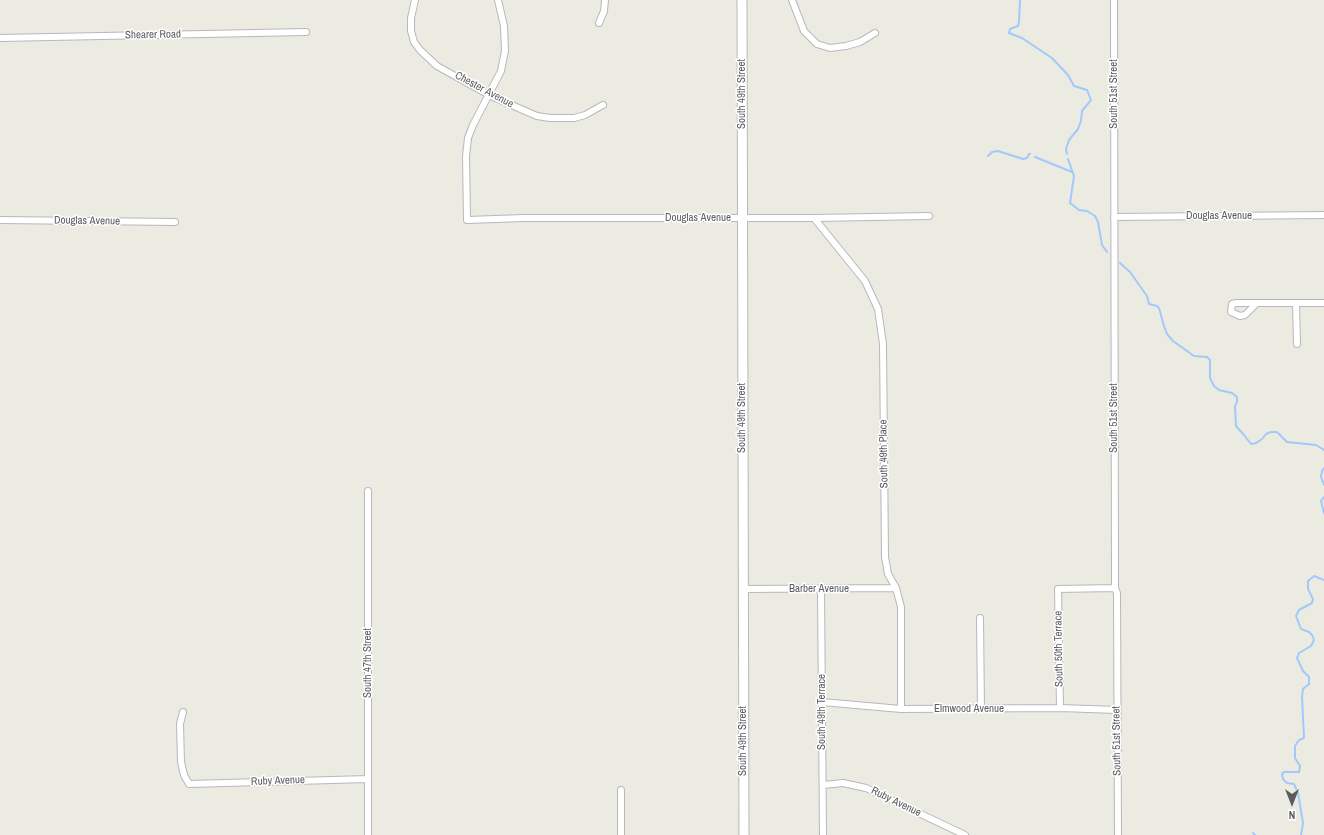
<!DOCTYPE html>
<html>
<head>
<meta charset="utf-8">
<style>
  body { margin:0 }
  #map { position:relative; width:1324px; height:835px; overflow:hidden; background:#ecebe1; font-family:"Archivo Narrow",sans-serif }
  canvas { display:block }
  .north { position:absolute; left:1272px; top:783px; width:40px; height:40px; -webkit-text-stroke:3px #fff; paint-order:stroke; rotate:180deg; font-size:11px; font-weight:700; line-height:16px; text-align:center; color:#5a5c61 }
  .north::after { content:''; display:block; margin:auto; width:14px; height:18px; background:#5a5c61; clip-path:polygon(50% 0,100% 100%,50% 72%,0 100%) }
</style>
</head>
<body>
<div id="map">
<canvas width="1324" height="835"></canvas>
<div class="north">N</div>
</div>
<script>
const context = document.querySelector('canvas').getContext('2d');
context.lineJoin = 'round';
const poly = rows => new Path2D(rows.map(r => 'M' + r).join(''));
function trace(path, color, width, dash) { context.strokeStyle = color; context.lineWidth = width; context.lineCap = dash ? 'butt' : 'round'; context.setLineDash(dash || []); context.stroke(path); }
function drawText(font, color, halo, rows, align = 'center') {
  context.font = font + ' "Archivo Narrow",sans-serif'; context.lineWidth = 3; context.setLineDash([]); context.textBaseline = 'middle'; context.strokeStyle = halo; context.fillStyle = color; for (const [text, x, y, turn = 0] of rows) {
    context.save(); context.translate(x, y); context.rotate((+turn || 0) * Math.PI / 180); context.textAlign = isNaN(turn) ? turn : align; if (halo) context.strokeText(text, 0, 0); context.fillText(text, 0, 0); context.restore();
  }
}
trace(poly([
  [1020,0,1019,22,1018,26,1010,29,1009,33,1022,38,1052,58,1068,75,1074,86,1087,90,1091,100,1082,111,1081,121,1078,129,1069,140,1066,149,1067,154],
  [988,156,992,152,998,151,1023,159,1027,158,1029,154,1030,154],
  [1035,157,1072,172],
  [1068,159,1074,176,1070,203,1079,210,1087,211,1095,216,1098,222,1102,245,1107,252],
  [1120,263,1130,272,1147,296,1149,304,1157,306,1159,308,1164,326,1167,334,1173,341,1194,356,1207,357,1210,360,1210,378,1214,386,1219,390,1232,393,1237,397,1237,402,1235,406,1236,426,1244,435,1251,444,1256,443,1262,439,1266,434,1271,432,1277,432,1287,442,1316,445,1324,450],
  [1324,468,1322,471,1321,477,1324,485],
  [1324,497,1321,501,1324,513],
  [1253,833,1255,835],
  [1301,835,1303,823,1298,793,1294,784,1287,783,1283,779,1282,774,1284,772,1299,772,1300,766,1295,758,1295,746,1299,740,1304,738,1302,697,1303,689,1309,684,1309,677,1303,671,1297,658,1299,653,1311,646,1314,640,1312,635,1309,632,1301,629,1296,616,1299,610,1312,603,1313,599,1308,589,1308,581,1314,576,1324,580]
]), '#a2c9fb', 2);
const street = poly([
  [415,0,411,18,411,31,414,42,420,50,437,66,489,95,523,110,537,116,550,118,574,118,585,115,603,105],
  [498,0,504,26,505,51,501,71,473,125,468,138,466,156,467,220,524,218,814,218,929,216],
  [792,0,804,31,817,44,830,48,846,46,860,42,875,33],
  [1114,0,1115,588,1117,593,1118,835],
  [599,23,604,11,605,0],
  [0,38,306,32],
  [1114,217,1324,215],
  [814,218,865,281,878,309,883,344,885,557,888,574,896,588,901,607,901,709],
  [0,220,175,222],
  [1236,303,1257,303,1245,315,1240,316,1231,312,1232,304,1236,303],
  [1257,303,1324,303],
  [1296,303,1297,344],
  [368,491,368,835],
  [743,589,896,588],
  [821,589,823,835],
  [980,618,981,709],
  [822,702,901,709,1060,708,1117,710],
  [1060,708,1058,589,1115,588],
  [183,712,180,724,181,762,184,775,189,784,368,779],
  [823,785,843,783,866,788,965,835],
  [621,790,621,835]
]);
const secondary = poly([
  [742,0,744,835]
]);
trace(street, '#b7b8bd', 8);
trace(secondary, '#b7b9bf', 11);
trace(street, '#fff', 6);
trace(secondary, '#fff', 9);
drawText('11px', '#5a5c61', '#fff', [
  ["Shearer Road",153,35,-1],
  ["Chester Avenue",484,90,28],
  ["South 49th Street",742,94,-90],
  ["South 51st Street",1114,94,-90],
  ["Douglas Avenue",1219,216],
  ["Douglas Avenue",698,218],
  ["Douglas Avenue",87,221,1],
  ["South 49th Street",742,418,-90],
  ["South 51st Street",1114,418,-90],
  ["South 49th Place",884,454,-91],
  ["Barber Avenue",819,589],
  ["South 50th Terrace",1059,649,-91],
  ["South 47th Street",368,663,-90],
  ["Elmwood Avenue",969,709],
  ["South 49th Terrace",822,712,-90],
  ["South 49th Street",743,741,-90],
  ["South 51st Street",1117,741,-91],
  ["Ruby Avenue",278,781,-2],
  ["Ruby Avenue",896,802,26]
]);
</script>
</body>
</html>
